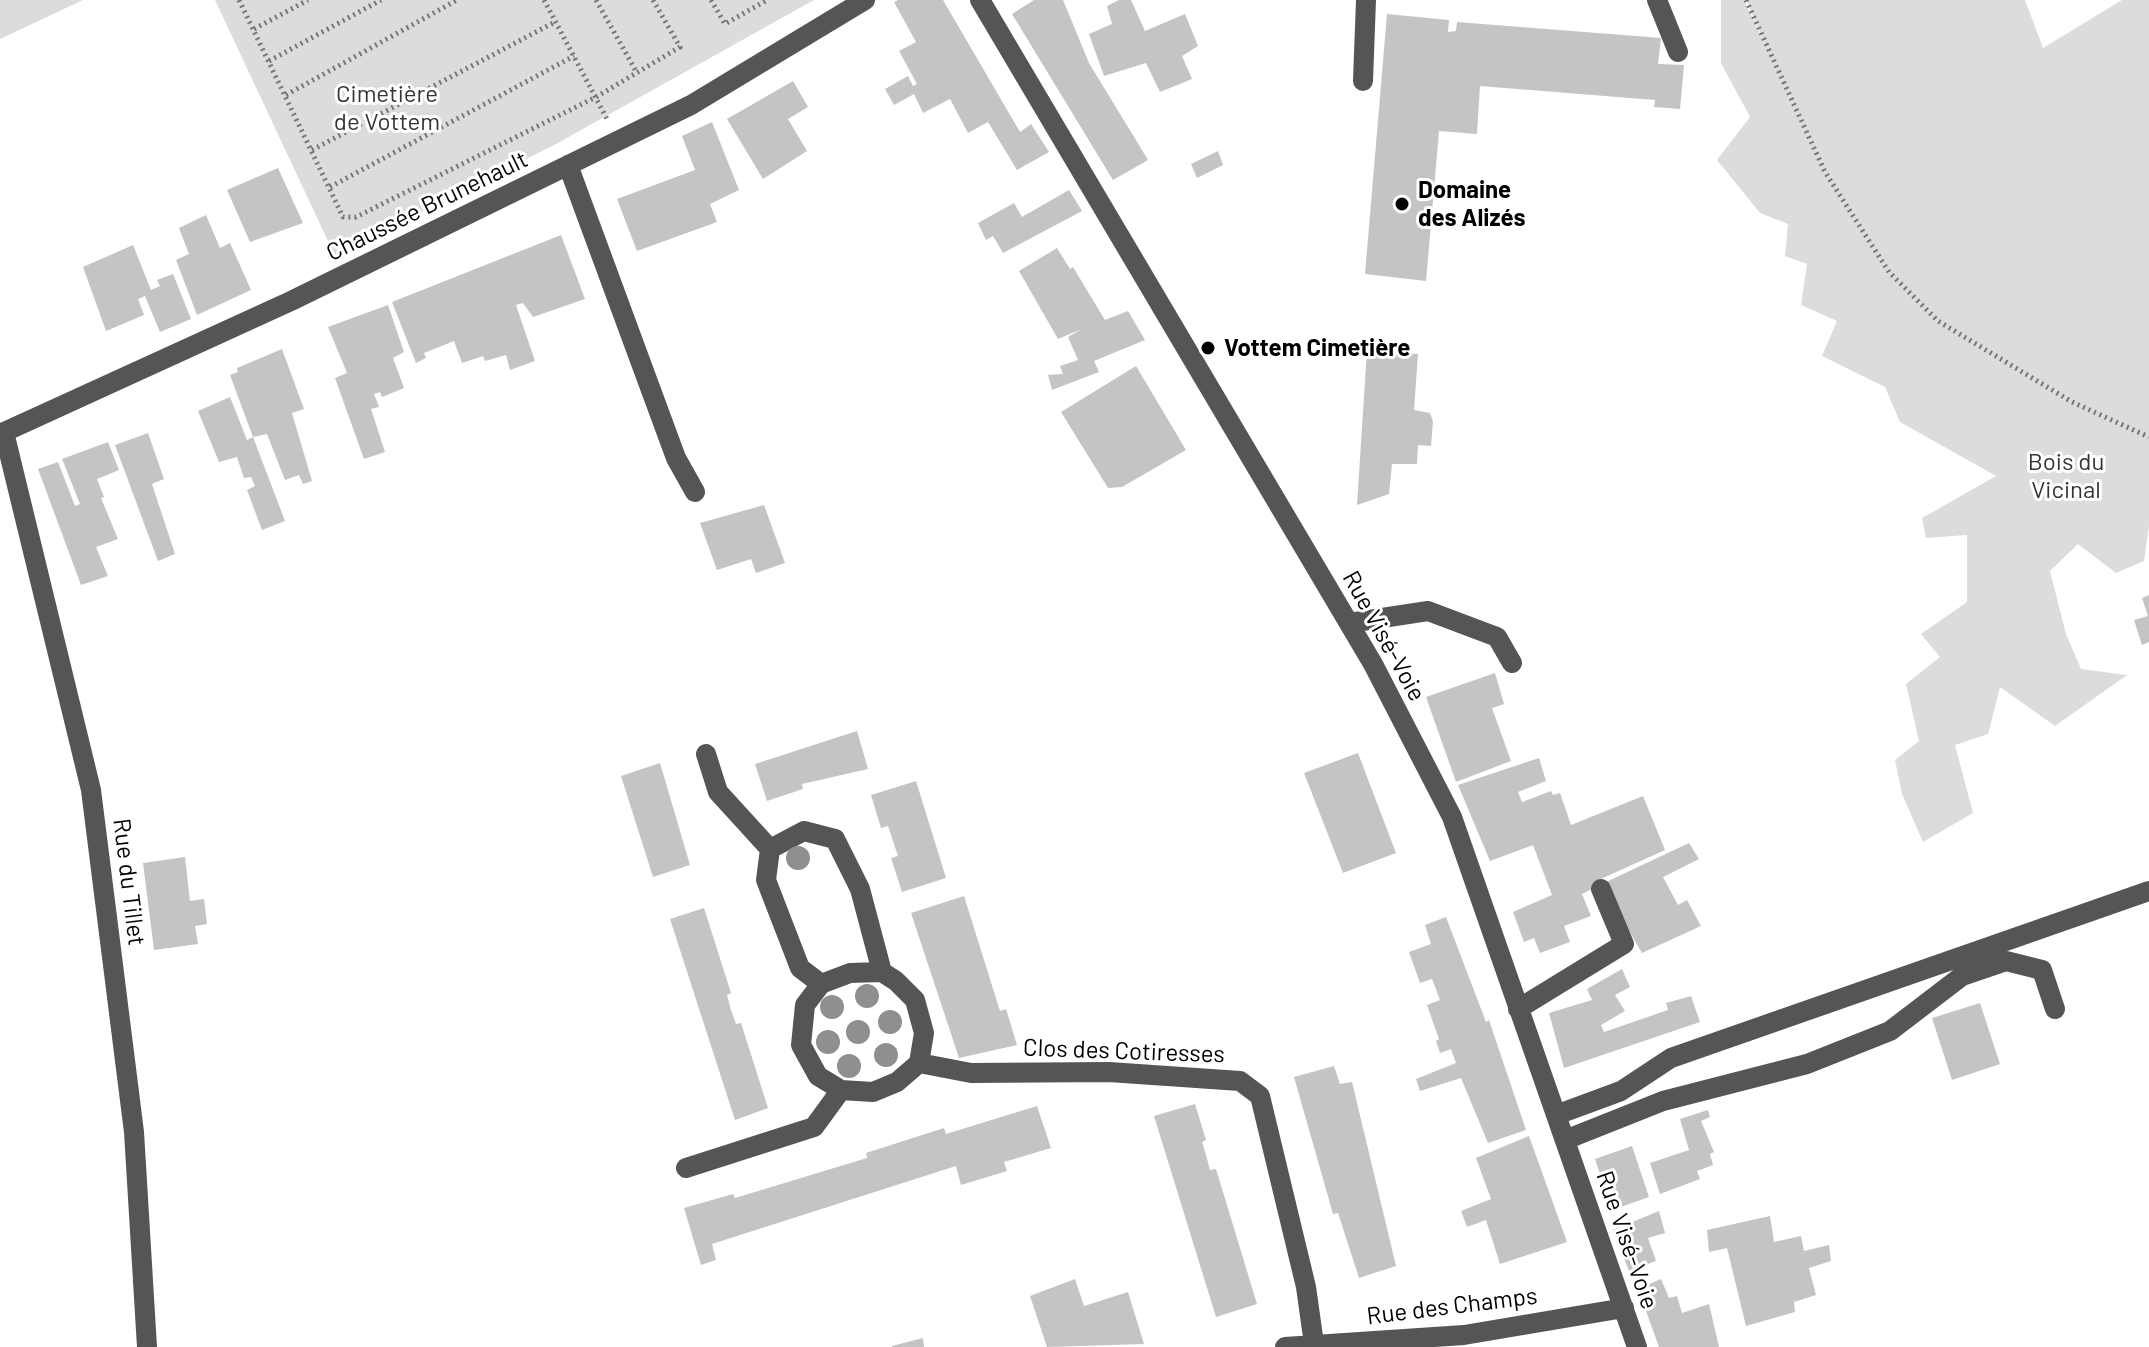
<!DOCTYPE html>
<html>
<head>
<meta charset="utf-8">
<style>
  body { margin:0 }
  canvas { display:block; background:#fff }
</style>
</head>
<body>
<canvas width="2149" height="1347"></canvas>
<script>
const context = document.querySelector('canvas').getContext('2d');
context.lineJoin = 'round';
function paint(path, color) { context.fillStyle = color; context.fill(path, 'evenodd'); }
const poly = rows => new Path2D(rows.map(r => 'M' + r).join(''));
function trace(path, color, width, dash) { context.strokeStyle = color; context.lineWidth = width; context.lineCap = dash ? 'butt' : 'round'; context.setLineDash(dash || []); context.stroke(path); }
function drawText(font, color, halo, rows, align = 'center') {
  context.font = font + ' Barlow,sans-serif'; context.lineWidth = 6; context.setLineDash([]); context.textBaseline = 'middle'; context.strokeStyle = halo; context.fillStyle = color; for (const [text, x, y, turn = 0] of rows) {
    context.save(); context.translate(x, y); context.rotate((+turn || 0) * Math.PI / 180); context.textAlign = isNaN(turn) ? turn : align; if (halo) context.strokeText(text, 0, 0); context.fillText(text, 0, 0); context.restore();
  }
}
paint(poly([
  [0,0,83,0,0,39],
  [215,0,814,0,556,144,335,256],
  [1721,0,1744,0,1769,54,1746,0,2025,0,2043,48,2122,0,2149,0,2149,526,2144,561,2116,573,2078,544,2050,571,2066,634,2081,669,2127,675,2055,726,2000,687,1988,734,1955,745,1973,813,1923,842,1902,794,1895,760,1919,741,1906,684,1940,657,1921,634,1967,602,1967,535,1926,538,1922,518,1996,476,1900,422,1885,387,1822,356,1837,321,1801,305,1807,264,1785,256,1788,224,1760,213,1717,160,1750,117,1721,63]
]), '#dcdcdc');
paint(poly([
  [898,0,943,0,1020,132,1031,124,1049,152,1017,170,988,122,968,133,950,99,923,113,914,94,894,105,885,89,908,76,913,86,917,84,899,51,916,42,894,2],
  [1034,0,1063,0,1089,63,1148,160,1113,180,1012,14],
  [1119,0,1131,0,1145,31,1185,14,1198,46,1182,56,1192,79,1160,92,1146,63,1104,76,1089,34,1112,24,1107,6],
  [1387,14,1449,20,1448,32,1456,31,1457,22,1661,38,1658,64,1684,65,1680,109,1654,107,1655,100,1480,86,1477,134,1439,131,1426,281,1365,274],
  [793,81,808,107,788,119,807,151,763,179,727,119],
  [712,122,739,190,710,204,717,222,637,251,617,199,695,170,682,136],
  [1218,151,1223,165,1197,178,1191,164],
  [278,168,303,223,250,242,227,190],
  [1069,190,1082,211,1003,253,993,236,986,240,978,223,1014,203,1022,217],
  [206,215,220,248,230,243,251,290,197,315,176,260,189,254,179,228],
  [561,235,585,299,533,317,523,303,516,305,535,361,510,370,506,355,485,361,483,356,462,363,454,341,424,353,426,358,416,363,392,302],
  [133,245,151,290,160,286,157,280,173,274,191,319,160,332,145,296,138,299,144,315,106,331,83,267],
  [1057,248,1070,269,1073,267,1105,320,1128,311,1145,340,1094,361,1099,372,1052,390,1048,375,1063,374,1060,366,1078,360,1068,337,1082,329,1058,339,1019,271],
  [388,305,404,352,393,358,404,388,382,397,380,392,374,394,379,407,371,409,385,452,364,459,335,378,347,373,328,327],
  [282,349,304,409,292,413,312,481,303,484,299,475,285,480,267,434,253,437,285,521,262,530,247,490,255,486,251,477,244,478,237,457,219,462,198,411,230,397,247,440,253,437,230,375,238,372,237,368],
  [1367,350,1418,354,1414,410,1430,413,1433,421,1431,446,1418,445,1417,464,1392,464,1389,494,1357,505],
  [1136,366,1186,450,1122,487,1108,488,1061,412],
  [148,433,164,479,152,484,175,554,158,561,115,445],
  [108,442,119,470,97,479,104,497,101,498,118,539,96,547,108,576,81,585,38,469,58,462,75,506,80,504,62,459],
  [764,505,785,563,756,573,751,559,717,570,700,523],
  [2149,595,2149,642,2142,645,2134,620,2148,616,2142,598],
  [1495,673,1504,704,1492,708,1511,761,1456,782,1426,697],
  [857,731,868,769,802,784,803,789,767,801,755,764],
  [1358,753,1396,853,1343,873,1304,773],
  [1539,758,1546,781,1518,792,1522,802,1551,791,1553,795,1560,793,1571,825,1643,796,1665,850,1594,882,1596,887,1582,894,1591,916,1564,926,1570,942,1540,953,1534,938,1524,942,1513,912,1552,895,1533,845,1490,861,1458,785],
  [660,763,690,865,653,877,621,776],
  [916,781,946,878,902,892,891,858,898,856,888,826,881,828,871,795],
  [1689,843,1699,859,1663,877,1678,905,1687,900,1701,926,1642,953,1602,884],
  [185,857,190,901,204,899,207,924,195,926,198,944,154,950,143,863],
  [964,896,1000,1011,1006,1009,1017,1045,959,1058,911,913],
  [704,908,731,993,727,995,731,1010,736,1024,741,1023,768,1108,735,1120,670,919],
  [1446,917,1486,1022,1489,1020,1526,1130,1488,1143,1461,1078,1420,1091,1416,1079,1456,1063,1451,1049,1440,1053,1436,1041,1439,1039,1427,1005,1440,1000,1432,979,1420,983,1409,952,1431,944,1425,925],
  [1622,969,1630,987,1615,995,1625,1011,1601,1025,1604,1032,1668,1010,1666,1003,1691,996,1700,1022,1564,1068,1549,1013,1592,1000,1587,989],
  [1980,1003,2000,1064,1952,1080,1932,1018],
  [1334,1066,1340,1084,1352,1082,1396,1266,1359,1278,1338,1213,1333,1214,1294,1077],
  [1195,1104,1206,1140,1202,1142,1206,1155,1210,1170,1216,1169,1257,1304,1216,1317,1154,1116],
  [1037,1106,1051,1148,1004,1162,1007,1171,961,1185,956,1166,712,1244,716,1260,701,1265,684,1208,733,1194,735,1198,867,1158,866,1153,944,1128,946,1134],
  [1708,1110,1710,1117,1701,1121,1714,1152,1710,1154,1713,1165,1697,1171,1700,1179,1660,1194,1650,1163,1689,1150,1680,1119],
  [1529,1136,1567,1242,1500,1264,1486,1220,1467,1227,1461,1211,1491,1199,1476,1158],
  [1632,1146,1649,1197,1612,1210,1595,1159],
  [1659,1211,1665,1233,1648,1238,1656,1261,1629,1271,1613,1230],
  [1770,1216,1774,1242,1801,1236,1804,1251,1829,1245,1831,1261,1809,1268,1816,1295,1794,1302,1795,1312,1746,1326,1727,1248,1709,1252,1707,1230],
  [1075,1279,1084,1306,1128,1292,1144,1344,1047,1347,1030,1296],
  [1661,1279,1669,1298,1677,1296,1682,1313,1709,1304,1719,1347,1659,1347,1638,1289],
  [923,1338,924,1347,892,1347,892,1346]
]), '#c4c4c4');
trace(poly([
  [239,0,343,217,356,217,596,97,680,47,653,0],
  [544,0,607,119],
  [596,0,637,73],
  [711,0,725,24,767,0],
  [1746,0,1825,172,1889,272,1938,321,2072,402,2149,437],
  [254,29,308,0],
  [269,61,381,0],
  [286,95,457,0],
  [312,150,555,22],
  [330,187,574,56]
]), '#777', 5, [2, 4]);
trace(poly([
  [980,0,1373,664,1452,817,1637,1347],
  [1657,0,1678,52],
  [1363,81,1366,0],
  [568,165,676,458,695,492],
  [4,432,91,790,134,1132,147,1347],
  [0,434,291,301,691,105,865,0],
  [1349,623,1428,611,1497,637,1512,663],
  [706,754,718,792,770,849],
  [821,984,800,968,766,880,770,849,804,831,835,839,860,889,882,972],
  [1518,1009,1624,944,1601,889],
  [919,1063,897,1082,873,1092,841,1090,818,1076,801,1045,805,1005,821,984,850,973,882,972,896,981,915,1000,924,1033,919,1063,971,1073,1109,1072,1240,1081,1260,1096,1306,1287,1314,1344],
  [1556,1115,1621,1091,1671,1058,2149,891],
  [1565,1140,1663,1101,1807,1064,1890,1031,1962,976,2006,961,2042,970,2055,1009],
  [686,1168,814,1127,841,1090],
  [1285,1347,1464,1335,1624,1308]
]), '#555', 20);
context.fillStyle = '#8f8f8f';
for (const [x, y] of [
  [798,858],
  [867,996],
  [832,1007],
  [890,1022],
  [858,1032],
  [828,1042],
  [886,1055],
  [849,1066]
]) { context.beginPath(); context.arc(x, y, 12, 0, 2 * Math.PI); context.fill(); }
for (const [x, y, r, color] of [
  [1402,204,8,"#000"],
  [1208,348,8,"#000"]
]) { const dot = new Path2D(); dot.arc(x, y, r, 0, 2 * Math.PI); context.fillStyle = color; context.fill(dot); trace(dot, '#fff', 3); }
drawText('24px', '#333', '#fff', [
  ["Cimetière",387,94],
  ["de Vottem",387,122],
  ["Bois du",2066,462],
  ["Vicinal",2066,490]
]);
drawText('bold 24px', '#000', '#fff', [
  ["Domaine",1418,190],
  ["des Alizés",1418,218],
  ["Vottem Cimetière",1224,348]
], 'left');
drawText('24px', '#000', '#fff', [
  ["Chaussée Brunehault",427,206,-26],
  ["Rue Visé-Voie",1384,636,61],
  ["Rue du Tillet",129,882,83],
  ["Clos des Cotiresses",1124,1051,2],
  ["Rue Visé-Voie",1627,1240,71],
  ["Rue des Champs",1452,1306,-7]
]);
</script>
</body>
</html>
